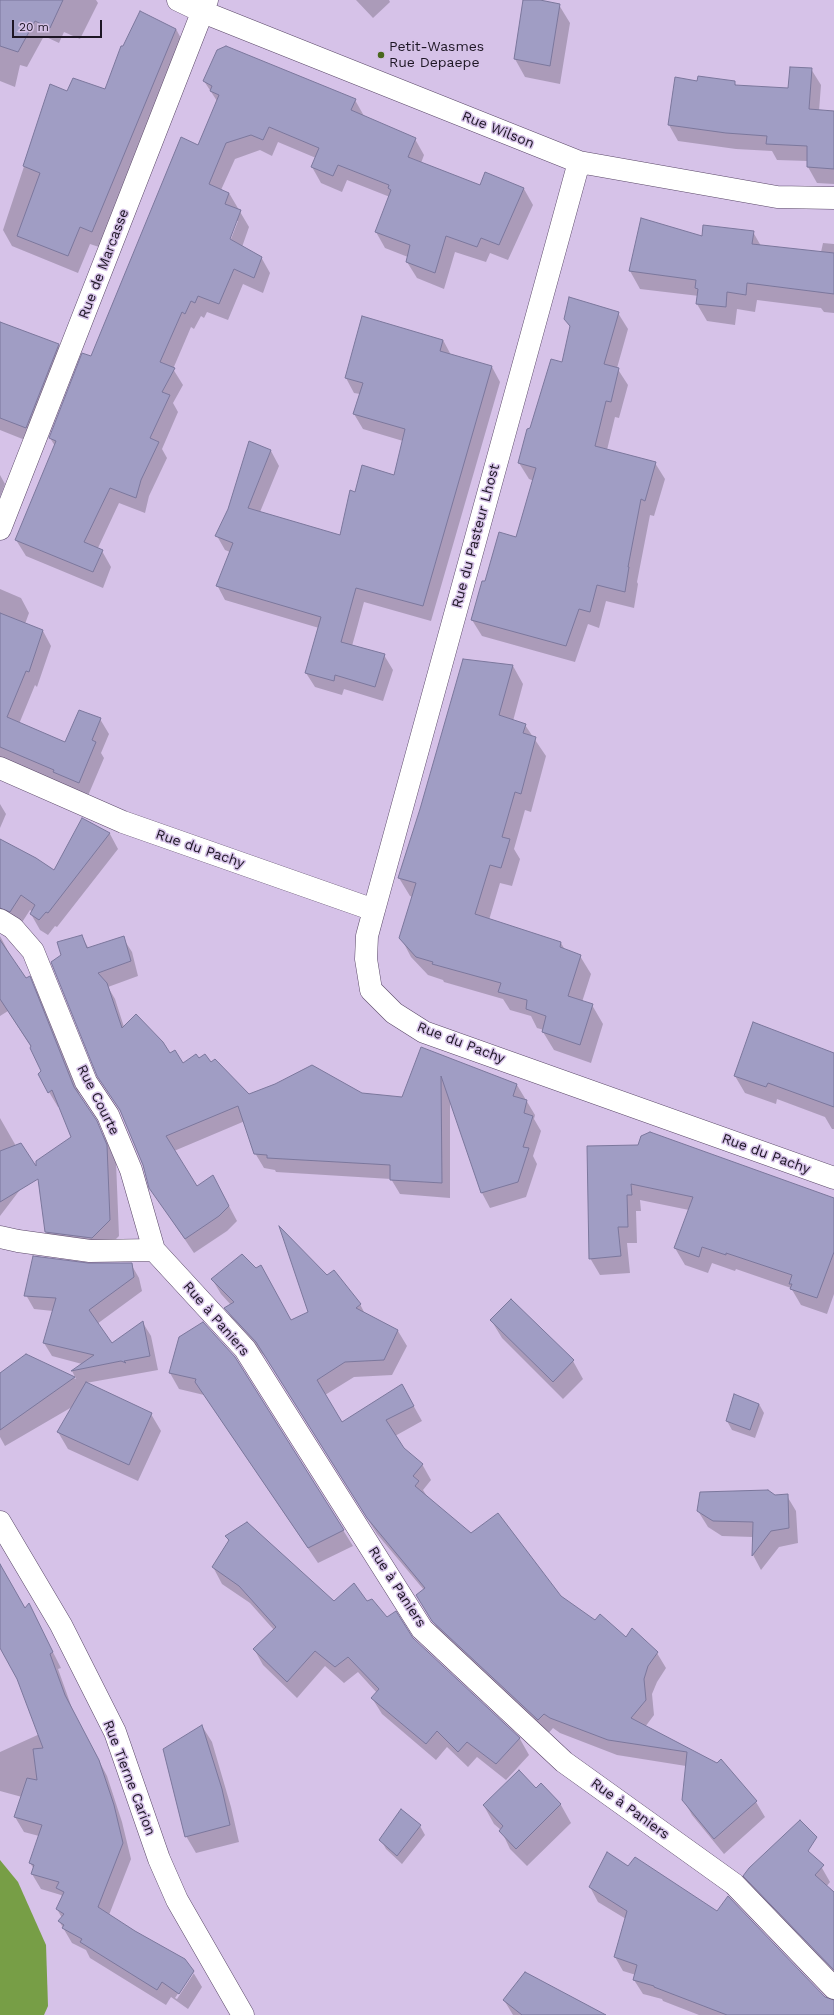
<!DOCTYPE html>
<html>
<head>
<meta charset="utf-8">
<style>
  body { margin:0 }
  #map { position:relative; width:834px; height:2015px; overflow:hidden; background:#d6c2e8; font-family:"Work Sans",sans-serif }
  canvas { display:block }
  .scale { position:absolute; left:12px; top:20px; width:90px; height:18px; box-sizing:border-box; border:2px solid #1d1624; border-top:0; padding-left:5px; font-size:12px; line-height:14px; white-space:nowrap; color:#1d1624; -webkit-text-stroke:3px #d6c2e8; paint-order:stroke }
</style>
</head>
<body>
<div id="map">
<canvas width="834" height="2015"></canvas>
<div class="scale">20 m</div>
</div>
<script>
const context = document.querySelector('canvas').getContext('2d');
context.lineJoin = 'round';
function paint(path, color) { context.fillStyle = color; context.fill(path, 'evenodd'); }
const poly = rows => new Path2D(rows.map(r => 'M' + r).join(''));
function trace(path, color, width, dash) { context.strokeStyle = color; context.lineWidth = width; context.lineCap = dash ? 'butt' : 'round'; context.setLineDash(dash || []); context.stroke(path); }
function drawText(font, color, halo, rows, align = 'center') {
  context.font = font + ' "Work Sans",sans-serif'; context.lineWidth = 3; context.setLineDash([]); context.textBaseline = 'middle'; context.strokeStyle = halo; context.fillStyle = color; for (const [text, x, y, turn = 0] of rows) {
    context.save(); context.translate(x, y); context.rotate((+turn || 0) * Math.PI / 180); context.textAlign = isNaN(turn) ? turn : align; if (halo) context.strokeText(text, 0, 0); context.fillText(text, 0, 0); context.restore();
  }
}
paint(poly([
  [0,1860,18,1882,46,1945,48,2006,44,2015,0,2015]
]), '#779e46');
paint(poly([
  [0,0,96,0,98,3,80,39,64,32,59,43,44,36,27,67,20,65,15,87,0,81],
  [356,0,389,0,390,2,373,18],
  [524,0,535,0,559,5,570,23,560,84,525,77,515,59],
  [176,29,185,46,102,248,90,244,78,273,12,246,3,230,51,85,68,93,105,90],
  [811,69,821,85,819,111,834,112,834,184,817,183,808,167,808,161,777,160,772,151,736,149,678,141,669,125,698,82,734,82,737,87,789,89],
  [204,81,355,100,364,116,415,139,424,155,421,163,481,186,486,174,524,189,533,205,508,260,490,253,486,262,455,252,444,289,417,278,407,262,408,257,385,248,376,232,390,197,347,180,342,192,321,183,312,167,316,158,278,142,272,156,260,150,235,159,221,190,229,193,249,227,242,247,261,257,270,273,263,293,243,284,228,320,207,312,204,318,201,316,194,329,191,327,173,369,183,385,173,403,178,412,162,449,167,458,149,496,145,513,119,503,98,548,102,551,111,567,103,588,26,556,16,540,55,446,50,438,198,146,217,101],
  [236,221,238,221,229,244,228,243],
  [753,232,761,246,821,252,823,243,834,244,834,313,824,312,821,308,757,300,755,312,737,309,735,325,707,321,697,304,699,296,640,289,630,271,702,238],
  [618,313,628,329,617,368,628,385,619,418,615,417,607,450,655,463,665,479,654,516,650,515,637,582,638,584,634,608,606,601,599,628,588,624,575,662,482,636,472,620,485,583,517,539,534,481,529,479,519,463,531,429,563,363,571,328,565,319],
  [0,322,58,345,67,361,35,444,0,430],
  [443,340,451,355,492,367,500,382,431,621,364,602,352,646,384,655,393,670,383,701,344,689,342,695,315,687,306,673,319,628,225,600,217,585,230,552,225,550,217,536,271,451,279,466,260,512,341,536,356,493,395,476,403,441,363,429,354,414,360,394,354,393,346,378],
  [0,475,5,484,0,497],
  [0,589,21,598,29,613,25,624,43,631,51,646,37,687,35,685,19,724,65,744,100,719,109,734,101,753,104,758,87,798,0,758],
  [513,666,523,684,513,721,525,725,546,756,531,812,525,810,514,849,520,859,512,886,500,883,489,920,561,943,565,950,580,956,591,974,582,1002,592,1005,603,1024,591,1063,554,1050,543,1032,544,1030,537,1028,531,1016,510,1010,503,999,444,982,443,980,428,975,411,957,401,938,413,897,410,896,399,878],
  [0,804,6,814,0,828],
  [82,819,110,834,118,849,57,927,55,926,48,935,40,930,31,914,33,912,30,910,19,927,0,927,0,840,54,872],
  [0,936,15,964,26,980,29,977,38,993,81,1098,105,1138,116,1162,119,1236,101,1254,55,1247,46,1232,72,1137,60,1106,58,1107,49,1092,42,1071,31,1047,8,1011,0,1016],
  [82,937,89,949,123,938,132,952,138,976,108,987,115,999,124,1027,170,1054,182,1065,199,1060,211,1063,249,1095,362,1094,402,1099,421,1049,517,1085,535,1115,534,1119,541,1131,533,1156,537,1164,526,1197,490,1208,482,1193,450,1098,450,1198,400,1194,391,1179,276,1172,275,1170,264,1168,255,1153,245,1121,174,1151,196,1187,213,1176,237,1221,227,1231,194,1253,150,1188,143,1165,123,1115,98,1076,62,956],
  [834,1053,834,1129,832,1129,825,1117,777,1099,776,1104,745,1093,735,1076],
  [0,1118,32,1174,0,1216],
  [588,1147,834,1199,834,1294,827,1314,801,1305,791,1288,736,1269,735,1271,712,1263,708,1273,685,1265,675,1248,689,1210,640,1200,641,1211,636,1211,637,1243,627,1243,630,1273,600,1275,590,1258],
  [88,1264,131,1264,139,1278,142,1291,97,1324,111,1344,143,1323,151,1336,158,1370,86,1383,151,1414,161,1431,138,1481,68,1449,58,1432,72,1407,5,1446,0,1437,0,1420,26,1355,76,1379,72,1371,82,1364,52,1356,44,1343,53,1311,34,1309,26,1295],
  [327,1276,360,1304,365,1314,398,1331,407,1346,392,1375,354,1377,325,1395,341,1423,402,1385,422,1421,395,1436,403,1449,422,1464,431,1480,423,1490,428,1498,471,1534,595,1622,657,1653,666,1668,657,1682,652,1694,654,1715,645,1727,717,1764,721,1761,756,1802,765,1817,724,1854,692,1815,683,1799,686,1766,617,1755,560,1733,553,1728,547,1735,442,1636,417,1596,424,1590,377,1534,266,1358,234,1323,226,1308,231,1305,221,1294,212,1279,291,1321,309,1313],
  [491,1320,573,1361,583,1379,563,1399,502,1338],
  [234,1357,343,1530,353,1546,318,1563,204,1395,179,1389,170,1373],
  [759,1404,764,1413,755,1438,732,1430,727,1421],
  [787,1496,796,1511,798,1543,779,1547,761,1570,753,1555,753,1537,722,1536,708,1527,698,1511],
  [226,1536,334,1602,367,1602,413,1639,520,1739,529,1755,506,1780,477,1757,468,1767,447,1747,436,1760,382,1714,372,1698,377,1693,358,1672,344,1683,325,1666,297,1698,263,1665,254,1649,274,1630,250,1603,222,1584,213,1567,229,1542],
  [0,1569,24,1609,29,1605,61,1668,58,1669,73,1711,107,1776,122,1822,131,1859,109,1915,193,1972,202,1987,188,2009,171,1997,166,2005,90,1958,86,1950,72,1943,59,1921,62,1918,57,1909,63,1897,61,1895,41,1889,32,1874,34,1869,30,1863,39,1836,24,1832,15,1817,22,1797,0,1791,0,1752,42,1733,18,1679,0,1646],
  [192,1973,194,1973,177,1999,175,1998],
  [202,1726,212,1742,231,1807,239,1842,196,1853,186,1836],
  [541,1784,561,1805,571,1823,527,1866,510,1849,501,1830,494,1824,484,1806,536,1789],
  [420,1826,425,1835,402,1864,386,1849,381,1840],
  [789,1832,822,1868,830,1882,826,1887,834,1900,834,1975,753,1891,744,1876],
  [590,1887,834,2010,834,2015,699,2015,663,2001,662,1999,643,1994,634,1980,636,1975,623,1971,615,1957,626,1919,598,1902],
  [504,2000,592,2015,513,2015]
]), '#0003');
const building = poly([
  [0,0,63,0,50,28,35,21,18,52,0,46,0,0],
  [523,0,540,0,560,4,550,66,514,59,523,0],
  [140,11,176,29,92,232,80,227,68,256,17,236,40,173,23,166,50,84,67,91,73,78,105,89,121,46,123,46,140,11],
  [226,46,356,99,351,110,416,138,408,157,480,185,485,172,524,188,499,245,481,238,477,247,446,236,435,273,406,262,410,245,375,232,391,190,388,188,389,185,338,165,333,176,311,167,319,148,269,127,263,140,251,135,226,143,209,184,229,193,225,204,241,210,230,239,262,257,254,278,234,269,219,304,198,296,195,303,191,301,185,314,182,312,160,362,175,368,162,392,170,395,150,438,159,442,141,480,136,498,110,488,84,542,103,550,93,572,15,540,56,441,49,438,82,353,91,356,181,137,198,145,219,95,210,91,212,86,203,81,217,50,226,46],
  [790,67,812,68,809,109,834,111,834,169,807,167,807,146,766,144,767,136,726,133,668,125,675,77,697,81,698,76,735,81,735,85,788,88,790,67],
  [641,218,702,236,703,225,754,231,752,244,834,253,834,294,747,283,746,295,727,292,726,307,696,304,698,289,695,288,696,280,629,271,641,218],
  [569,297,619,312,604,364,619,368,611,402,606,401,595,446,656,462,645,501,641,499,628,567,629,567,625,592,597,585,590,612,579,609,566,646,471,620,482,581,485,581,499,532,516,537,536,468,518,463,527,429,530,428,551,359,562,362,570,326,564,319,569,297],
  [362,316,443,340,440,351,492,366,423,606,356,588,341,642,385,654,375,687,335,675,334,681,305,673,321,617,216,586,233,543,215,536,228,509,249,441,271,450,248,508,340,535,350,490,355,492,362,465,394,475,405,429,353,414,363,383,345,378,362,316],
  [0,322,59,344,26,428,0,418,0,322],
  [0,613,43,630,29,672,26,671,7,717,65,742,79,710,101,718,92,740,96,742,79,783,53,772,54,770,0,747,0,613],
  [463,659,513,665,499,715,526,724,523,733,536,737,521,794,515,792,502,837,510,839,501,868,490,865,475,914,561,942,560,947,581,955,568,996,593,1004,580,1045,542,1032,546,1016,526,1009,527,1000,498,992,501,983,432,964,433,962,416,957,399,938,416,883,398,878,420,809,463,659],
  [82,818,110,833,48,913,46,912,39,920,30,914,35,905,21,895,10,912,0,908,0,839,36,858,54,870,82,818],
  [82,935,87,948,124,936,131,961,98,973,107,983,122,1028,136,1014,163,1042,170,1053,175,1050,183,1063,196,1054,199,1058,205,1054,211,1062,215,1059,249,1094,275,1084,312,1065,362,1093,402,1097,421,1047,517,1084,513,1096,527,1100,524,1113,533,1116,523,1147,529,1148,518,1182,481,1193,441,1076,442,1183,390,1180,390,1165,267,1158,267,1155,254,1154,238,1106,166,1136,197,1186,213,1175,229,1206,219,1216,185,1239,149,1188,143,1165,120,1110,97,1076,51,962,61,955,57,942,82,935],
  [0,940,26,978,30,976,74,1087,97,1121,107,1145,110,1220,92,1238,45,1232,38,1179,0,1202,0,1151,21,1143,36,1166,36,1161,71,1137,52,1090,48,1093,38,1074,41,1071,30,1048,31,1046,0,999,0,940],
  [753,1022,834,1053,834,1107,768,1083,766,1087,734,1076,753,1022],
  [650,1132,834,1198,834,1252,817,1298,790,1289,792,1284,789,1284,792,1275,726,1253,726,1255,702,1247,699,1257,674,1248,693,1197,631,1184,632,1195,627,1195,628,1227,618,1227,621,1256,589,1259,587,1146,638,1145,641,1136,650,1132],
  [279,1226,327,1275,334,1270,361,1304,356,1308,398,1330,384,1360,345,1362,317,1380,342,1422,402,1384,414,1406,386,1420,404,1448,423,1464,413,1476,419,1481,415,1486,471,1533,498,1513,561,1596,595,1620,600,1614,626,1637,632,1628,658,1652,648,1666,644,1679,646,1700,631,1718,717,1763,721,1759,757,1801,714,1839,682,1800,687,1752,608,1740,550,1718,544,1714,538,1720,432,1621,416,1595,425,1588,367,1518,256,1342,224,1308,234,1302,211,1279,242,1254,256,1268,261,1265,291,1320,308,1312,279,1226],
  [33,1256,88,1263,132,1263,134,1277,89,1310,112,1343,143,1321,150,1356,124,1361,126,1363,121,1361,71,1371,94,1355,43,1343,56,1298,24,1296,33,1256],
  [511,1299,574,1360,553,1382,490,1320,511,1299],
  [203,1322,235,1357,344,1530,308,1548,195,1382,196,1379,169,1373,179,1337,203,1322],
  [26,1354,75,1377,0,1430,0,1373,26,1354],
  [86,1382,152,1413,129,1465,57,1432,86,1382],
  [734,1394,759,1404,750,1430,726,1421,734,1394],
  [768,1490,775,1495,788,1494,789,1528,771,1531,752,1556,753,1522,713,1521,697,1511,700,1492,768,1490],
  [247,1522,334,1601,354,1583,367,1601,372,1599,387,1617,396,1611,413,1638,520,1738,496,1764,467,1742,458,1752,437,1731,426,1744,371,1698,379,1689,348,1657,335,1667,315,1651,287,1682,253,1649,276,1627,239,1586,212,1567,229,1540,225,1536,247,1522],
  [0,1564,25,1608,29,1603,53,1652,50,1654,65,1695,99,1760,114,1805,123,1843,98,1907,135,1931,185,1959,194,1971,179,1994,162,1982,157,1990,80,1942,82,1939,62,1928,64,1925,58,1921,64,1914,56,1909,64,1892,56,1888,59,1882,31,1874,34,1865,29,1863,42,1825,14,1817,27,1778,37,1780,33,1749,43,1748,17,1679,0,1648,0,1564],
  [202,1725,222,1789,230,1825,185,1837,163,1749,202,1725],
  [519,1770,536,1788,541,1783,561,1804,516,1849,499,1831,503,1826,483,1805,519,1770],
  [401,1809,421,1825,397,1856,379,1840,401,1809],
  [800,1820,817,1837,808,1851,824,1865,815,1875,834,1892,834,1970,743,1876,749,1868,800,1820],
  [607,1852,628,1866,635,1857,717,1911,728,1896,825,1997,834,2000,834,2015,727,2015,654,1987,654,1986,633,1980,637,1965,614,1957,627,1911,589,1887,607,1852],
  [525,1972,606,2015,522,2015,503,2000,525,1972]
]);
paint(building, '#a09dc4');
trace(building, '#7b779c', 1);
const minor = poly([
  [178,0,203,12,579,162,777,197,834,198],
  [0,529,207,0],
  [0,768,123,822,374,910,367,936,366,959,371,990,394,1013,424,1032,834,1178],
  [374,910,579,162],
  [0,920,13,928,33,951,86,1082,108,1115,131,1170,154,1250],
  [0,1237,18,1241,90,1251,154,1250,245,1349,422,1629,564,1762,734,1884,834,1988]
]);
const tertiary = poly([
  [0,1522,61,1625,115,1732,159,1859,177,1900,243,2015]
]);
trace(minor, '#5a4868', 23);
trace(tertiary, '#5a4868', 23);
trace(minor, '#fff', 22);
trace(tertiary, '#fff', 22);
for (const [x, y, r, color] of [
  [381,55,4,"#49671c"]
]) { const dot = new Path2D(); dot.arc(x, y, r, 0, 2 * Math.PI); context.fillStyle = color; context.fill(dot); trace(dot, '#d6c2e8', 1.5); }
drawText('14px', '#1d1624', '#d6c2e8', [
  ["Petit-Wasmes",389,47],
  ["Rue Depaepe",389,63]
], 'left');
drawText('14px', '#1d1624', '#d6c2e8', [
  ["Rue Wilson",498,130,22],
  ["Rue de Marcasse",104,264,-69],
  ["Rue du Pasteur Lhost",476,536,-75],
  ["Rue du Pachy",200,849,19],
  ["Rue du Pachy",461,1043,21],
  ["Rue Courte",98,1100,63],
  ["Rue du Pachy",766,1154,20],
  ["Rue à Paniers",216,1319,49],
  ["Rue à Paniers",397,1587,57],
  ["Rue Tierne Carion",129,1778,69],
  ["Rue à Paniers",630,1809,36]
]);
</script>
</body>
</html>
